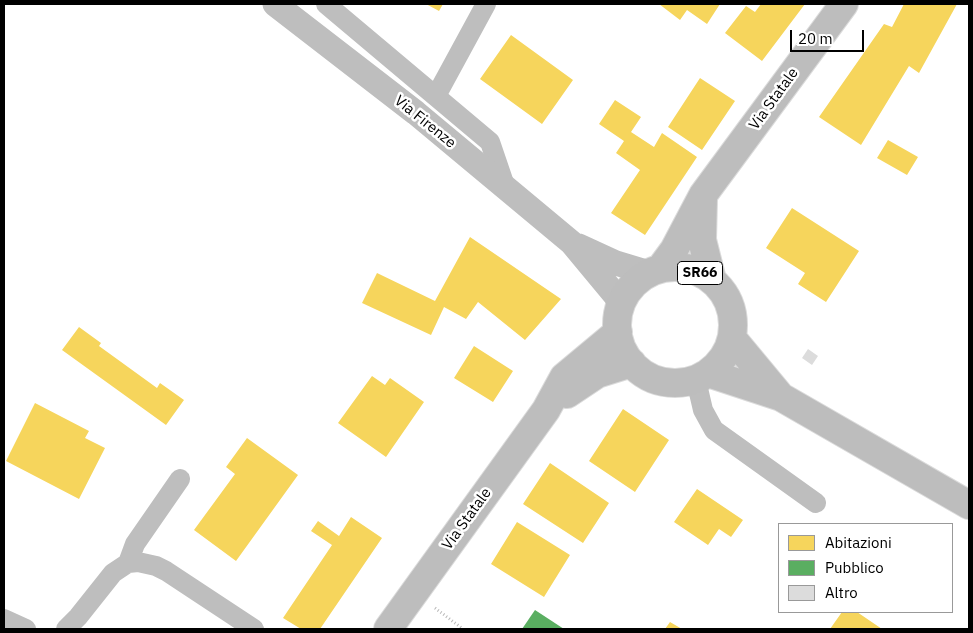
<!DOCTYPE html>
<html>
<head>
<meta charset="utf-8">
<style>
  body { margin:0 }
  #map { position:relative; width:973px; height:633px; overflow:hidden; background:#fff; font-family:"IBM Plex Sans",sans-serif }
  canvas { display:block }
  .frame { position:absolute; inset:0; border:5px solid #000; pointer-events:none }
  .legend { position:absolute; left:778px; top:523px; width:175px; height:90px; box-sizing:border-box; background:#fff; border:1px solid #999; margin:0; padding:6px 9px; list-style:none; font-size:15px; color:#000 }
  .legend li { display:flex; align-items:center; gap:10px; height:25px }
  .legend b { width:25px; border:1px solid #999 }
  .scale { position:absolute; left:790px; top:30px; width:74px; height:22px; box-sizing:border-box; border:2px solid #000; border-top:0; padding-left:6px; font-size:15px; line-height:18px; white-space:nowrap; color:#000; -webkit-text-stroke:4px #fff; paint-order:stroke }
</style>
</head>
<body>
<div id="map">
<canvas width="973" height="633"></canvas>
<div class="frame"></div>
<ul class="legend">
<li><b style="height:14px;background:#f6d55c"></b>Abitazioni</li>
<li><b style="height:14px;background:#5aae61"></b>Pubblico</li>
<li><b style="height:14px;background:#dcdcdc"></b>Altro</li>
</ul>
<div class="scale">20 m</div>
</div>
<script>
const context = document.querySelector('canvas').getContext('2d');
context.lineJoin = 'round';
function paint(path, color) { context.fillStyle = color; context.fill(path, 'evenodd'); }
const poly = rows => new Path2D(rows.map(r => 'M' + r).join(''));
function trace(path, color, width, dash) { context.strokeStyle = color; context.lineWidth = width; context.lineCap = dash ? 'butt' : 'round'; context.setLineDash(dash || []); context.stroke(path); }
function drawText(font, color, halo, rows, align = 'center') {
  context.font = font + ' "IBM Plex Sans",sans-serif'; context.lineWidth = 5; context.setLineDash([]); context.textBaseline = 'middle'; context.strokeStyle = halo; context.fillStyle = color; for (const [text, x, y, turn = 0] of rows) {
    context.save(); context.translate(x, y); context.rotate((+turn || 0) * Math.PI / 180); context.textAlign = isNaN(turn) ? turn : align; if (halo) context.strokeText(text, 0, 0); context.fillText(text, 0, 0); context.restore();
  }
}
paint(poly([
  [426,4,443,4,439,11],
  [659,4,720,4,707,24,687,10,680,20],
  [761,4,805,4,762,61,725,33,746,6,755,12],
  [904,4,957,4,919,73,909,66,861,145,819,117,884,24,892,27],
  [511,35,573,80,542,124,480,79],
  [700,78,735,101,702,150,668,127],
  [615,100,641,117,631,132,654,147,662,133,697,157,645,235,611,213,640,170,616,153,624,141,599,124],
  [888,140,918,157,907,175,877,158],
  [792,208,859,251,826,302,798,284,805,273,766,248],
  [470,237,561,299,525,340,478,302,466,319,444,307,431,335,362,303,377,273,435,301],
  [79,327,101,343,99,346,157,388,160,383,184,400,166,425,62,350],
  [474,346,513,371,493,402,454,378],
  [372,376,385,385,390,378,424,402,386,457,338,423],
  [35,403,89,431,85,438,105,448,79,499,6,461],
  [623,409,669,440,635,492,589,461],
  [247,438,298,475,236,561,194,530,235,474,226,467],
  [550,463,609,503,583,543,523,504],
  [697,489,743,520,731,537,719,529,708,545,674,522],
  [351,517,382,538,320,629,301,629,283,618,332,545,311,531,318,521,339,536],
  [517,522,570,555,544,597,491,564],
  [842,612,857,612,882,629,830,629],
  [670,622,682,629,665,629]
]), '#f6d55c');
paint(poly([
  [535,610,564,629,522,629]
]), '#5aae61');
paint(poly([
  [808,349,818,356,812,365,802,358]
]), '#dcdcdc');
const primary = poly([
  [703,199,702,240,712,280],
  '617 325a58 58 0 1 1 116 0a58 58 0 1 1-116 0Z',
  [660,269,674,250,703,195,844,4],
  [732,338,781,397],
  [708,373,781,397,969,505],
  [567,394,597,374,632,363],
  [388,629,546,410,564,377,618,332]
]);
trace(primary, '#dbdbdb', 30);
trace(poly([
  [435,608,463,629]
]), '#b8b8b8', 3, [1, 2.5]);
trace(poly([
  [326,4,490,142,506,189],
  [436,96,486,4],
  [696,380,703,410,714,430,816,503],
  [128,563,135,544,180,479],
  [4,619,26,629],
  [66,629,78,617,113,573,128,563,138,562,156,566,166,571,254,629]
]), '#bebebe', 20);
trace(poly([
  [275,4,416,113,572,243,621,302],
  [579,246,616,263,649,273]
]), '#bebebe', 25);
trace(primary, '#bdbdbd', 28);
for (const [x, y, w] of [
  [700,273,45]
]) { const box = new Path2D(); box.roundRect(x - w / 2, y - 11.5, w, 23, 4); context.fillStyle = '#fff'; context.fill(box); trace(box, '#000', 1); }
drawText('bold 14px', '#000', null, [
  ["SR66",700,273]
]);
drawText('15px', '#000', '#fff', [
  ["Via Statale",774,99,-54],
  ["Via Firenze",425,122,39],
  ["Via Statale",467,519,-54]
]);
</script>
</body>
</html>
